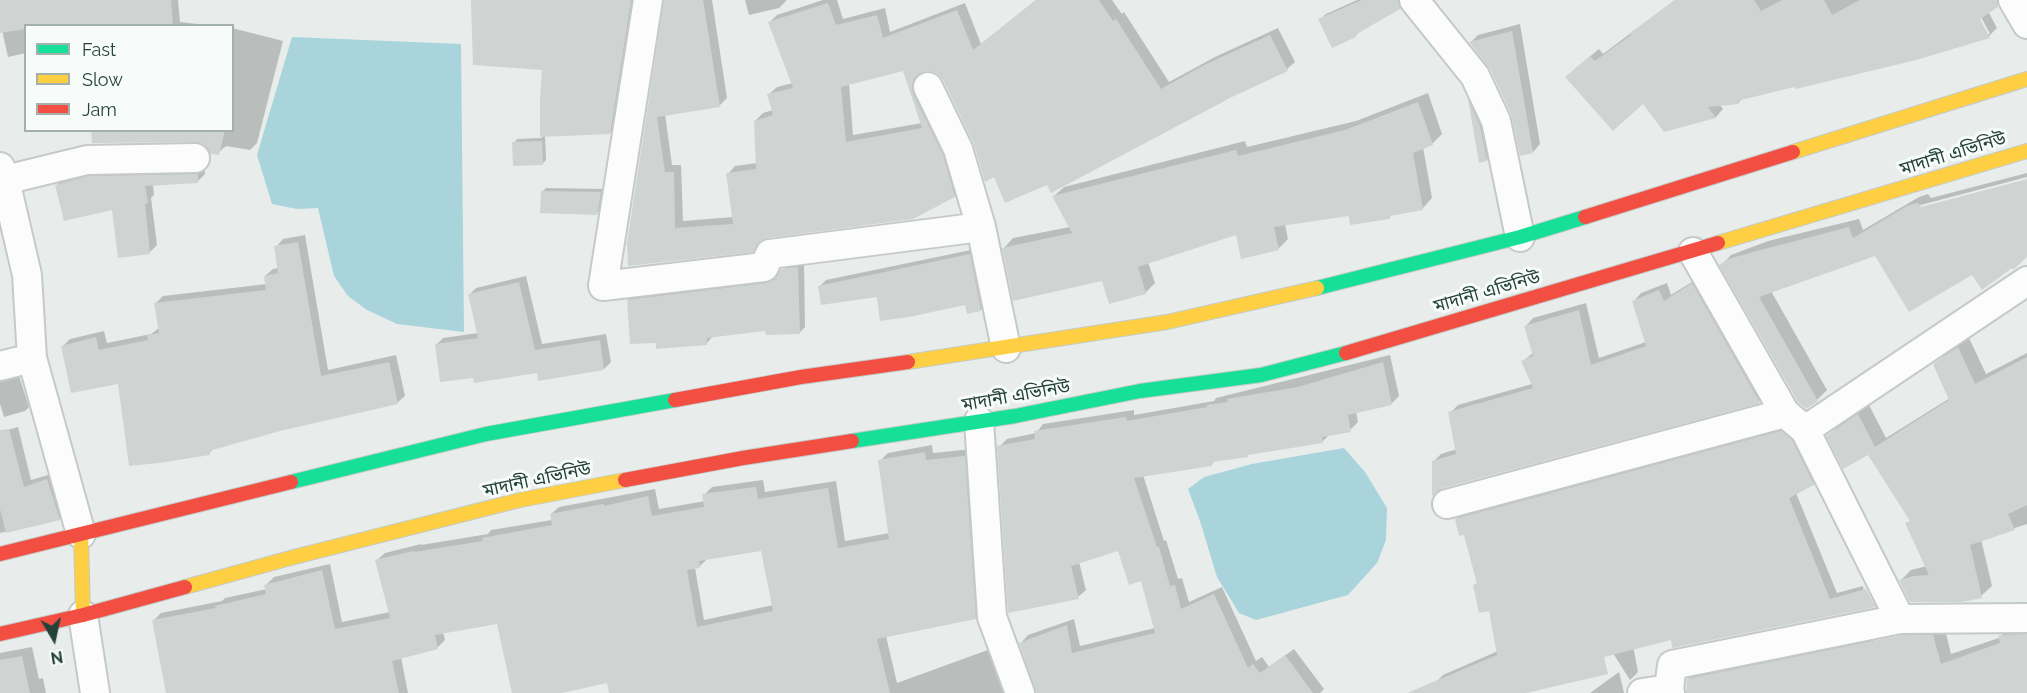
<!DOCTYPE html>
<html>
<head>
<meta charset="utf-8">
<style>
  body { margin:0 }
  #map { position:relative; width:2027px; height:693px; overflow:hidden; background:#e8edeb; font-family:Raleway,sans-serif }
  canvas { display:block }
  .legend { position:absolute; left:24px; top:24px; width:210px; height:108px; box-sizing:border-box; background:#f7fbf9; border:2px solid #a3b1ad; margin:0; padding:8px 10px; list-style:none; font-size:18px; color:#24423a }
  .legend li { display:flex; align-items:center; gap:12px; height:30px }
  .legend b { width:30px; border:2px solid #a3b1ad }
  .north { position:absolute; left:24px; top:609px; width:60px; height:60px; -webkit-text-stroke:4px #f7fbf9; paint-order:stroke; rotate:171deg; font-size:16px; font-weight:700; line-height:24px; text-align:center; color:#24423a }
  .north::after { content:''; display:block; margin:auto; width:21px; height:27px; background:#24423a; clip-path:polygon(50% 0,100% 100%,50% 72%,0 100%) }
</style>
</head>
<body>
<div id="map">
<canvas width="2027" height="693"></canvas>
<ul class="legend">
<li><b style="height:8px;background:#16e098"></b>Fast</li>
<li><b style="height:8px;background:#ffcf43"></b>Slow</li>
<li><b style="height:8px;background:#f24e42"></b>Jam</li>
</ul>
<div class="north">N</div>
</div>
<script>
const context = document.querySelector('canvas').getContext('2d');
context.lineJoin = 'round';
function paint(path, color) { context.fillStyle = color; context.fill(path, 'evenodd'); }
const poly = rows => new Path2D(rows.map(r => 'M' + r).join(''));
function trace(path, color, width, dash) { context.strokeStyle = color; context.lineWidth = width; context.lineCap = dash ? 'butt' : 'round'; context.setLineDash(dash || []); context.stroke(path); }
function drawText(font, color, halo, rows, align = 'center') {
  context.font = font + ' Raleway,"Noto Sans Bengali",sans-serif'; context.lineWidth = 6; context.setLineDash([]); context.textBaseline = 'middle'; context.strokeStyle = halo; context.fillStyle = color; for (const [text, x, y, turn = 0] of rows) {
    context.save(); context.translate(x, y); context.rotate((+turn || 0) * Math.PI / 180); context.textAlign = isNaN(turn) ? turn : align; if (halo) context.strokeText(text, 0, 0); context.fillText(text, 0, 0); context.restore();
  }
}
paint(poly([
  [292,37,461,44,464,332,397,324,367,310,348,296,334,276,318,208,297,209,272,204,257,155],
  [1344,448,1365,472,1387,508,1386,540,1377,563,1348,595,1256,620,1239,613,1217,577,1200,521,1188,489,1204,477,1252,464]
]), '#a9d4db');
paint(poly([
  [0,0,178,0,180,22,215,26,26,26,26,53,8,57,0,21],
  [473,0,637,0,617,125,610,133,545,136,546,160,543,163,514,143,517,139,542,138,541,97,544,68],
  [666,0,712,0,727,98,720,105,665,114,672,165,681,165,683,221,733,217,728,174,735,166,757,163,755,121,763,113,773,110,769,94,777,87,793,83,769,23,777,15,823,0,837,0,843,19,885,8,890,32,965,3,981,44,1036,0,1112,0,1122,14,1124,12,1169,82,1215,57,1278,28,1295,62,1287,69,1048,183,995,175,974,141,944,79,938,72,929,69,921,71,919,78,962,188,954,196,763,238,752,250,629,265],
  [904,69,922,123,853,135,849,83],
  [745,0,786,0,786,1,779,8,749,15],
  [1357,0,1404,0,1405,2,1400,8,1361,30,1355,36,1320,19,1326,14],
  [1675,0,2003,0,1988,11,1997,28,1989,36,1915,59,1743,98,1738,103,1720,105,1723,109,1716,117,1664,130,1644,102,1575,69,1599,49,1603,54],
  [1978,11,1990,34,1986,34,1975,13],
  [1520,24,1540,144,1533,152,1491,68,1471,42,1478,35],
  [232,28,283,41,257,143,250,150,226,146,218,153,204,143,92,130,232,130],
  [1428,93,1442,134,1432,144,1423,147,1432,198,1423,208,1393,214,1389,218,1350,214,1285,224,1288,239,1279,248,1237,233,1148,262,1155,283,1145,293,1004,248,1013,238,1070,227,1054,196,1064,187,1245,141,1247,147,1356,121],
  [1476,93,1494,152,1487,160,1480,161,1469,100],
  [204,168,205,174,198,181,153,184,154,195,151,198,157,245,150,252,113,208,57,185,63,178,97,170],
  [2027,173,2027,177,1913,207,1914,210,2027,180,2027,255,1972,273,1875,254,1771,291,1827,390,1817,400,1721,265,1731,255,1768,241,1859,219,1863,230,1919,197,1928,194,1931,198],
  [546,188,604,189,600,210,597,213,542,192],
  [305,235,328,370,396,355,405,396,397,403,280,430,214,448,209,453,119,382,63,346,70,339,104,331,107,343,151,334,159,328,155,304,163,296,267,284,265,276,273,269,279,268,276,247,283,239],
  [976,249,987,303,981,310,968,313,966,304,820,286,826,280],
  [804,262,805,327,799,333,766,329,713,336,707,343,657,341,628,300,634,294,773,278,779,276,789,264],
  [526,276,542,344,606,334,611,362,604,369,474,376,436,345,443,338,478,333,469,295,476,288],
  [1700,277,1767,394,1759,401,1442,487,1433,462,1441,454,1457,449,1450,413,1458,405,1532,384,1523,361,1533,353,1526,326,1533,318,1586,303,1599,358,1646,342,1634,301,1641,293,1667,283,1671,295],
  [1969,338,1986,374,2027,353,2027,524,1981,539,1992,586,1981,596,1901,580,1911,570,1927,566,1907,523,1911,520,1869,453,1828,436,1839,425,1869,405,1886,438,1950,398,1935,364,1946,354],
  [1390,355,1399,396,1391,404,1356,412,1358,422,1350,430,1330,434,1322,442,1250,453,1215,460,1212,464,1143,475,1164,541,1166,540,1178,579,1182,578,1189,602,1222,587,1256,661,1262,657,1269,667,1294,649,1324,689,1320,693,1038,693,1021,643,1028,635,1074,619,1080,646,1155,628,1142,579,1119,550,1079,562,1086,590,1078,597,999,447,1007,439,1036,433,1043,424,1134,410,1134,415,1214,401,1216,398],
  [19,376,29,407,25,411,4,417,0,404,0,379],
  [1788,425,1820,477,1813,484,1796,493,1837,593,1863,586,1865,602,1674,646,1651,535,1613,542,1638,672,1630,680,1606,642,1517,693,1441,693,1436,682,1443,675,1498,651,1490,609,1475,585,1478,582,1465,533,1456,519,1463,512],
  [18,427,31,480,55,473,67,511,59,519,0,533,0,432],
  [932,445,933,453,972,449,983,610,975,618,886,636,897,683,996,647,1013,693,642,693,677,666,555,693,513,693,498,622,443,632,445,640,437,648,401,657,408,693,177,693,154,620,161,613,222,601,225,598,267,589,266,585,274,577,330,564,342,622,390,612,377,560,385,553,421,544,421,545,488,534,491,530,552,520,551,514,559,507,655,489,659,509,705,501,704,495,712,487,763,480,765,492,836,481,845,541,890,533,880,461,888,453],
  [762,549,773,605,704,620,695,568,699,567,707,559],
  [2027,624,2027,693,1914,693,1899,637,1909,626,1944,625,1951,654,1999,638,2010,626],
  [1873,634,1883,693,1688,693,1688,679,1698,670],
  [32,647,39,679,43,678,46,693,0,693,0,653],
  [1619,672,1624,693,1590,693]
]), '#0003');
paint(poly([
  [0,0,171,0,173,26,26,26,26,29,0,33],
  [471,0,631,0,610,134,540,137,540,97,542,70,473,65],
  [664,0,703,0,720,107,657,117,665,172,674,172,675,228,733,224,726,173,756,169,754,121,773,115,767,94,793,88,768,22,828,3,836,25,877,15,883,38,957,10,973,50,1036,0,1099,0,1113,21,1116,19,1161,89,1206,64,1270,35,1288,71,1232,97,1051,193,1047,185,1005,203,994,177,985,182,973,142,943,80,937,73,929,71,921,72,914,78,912,86,913,94,943,155,955,197,913,219,768,238,760,241,753,252,628,266,627,243],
  [903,71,922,128,846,142,841,87],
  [1362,0,1398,0,1400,9,1355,35,1356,37,1332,48,1318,19],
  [1675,0,1754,0,1761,11,1782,0,1824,0,1832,15,1860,0,1997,0,1998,7,1980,19,1990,38,1916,60,1796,89,1794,87,1737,101,1739,104,1708,107,1716,118,1664,132,1643,104,1613,131,1565,77,1590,56,1595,61,1631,35,1630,33],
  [1512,31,1533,153,1520,156,1511,114,1490,69,1469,42],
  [1468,99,1480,126,1487,161,1479,163],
  [1418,102,1433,145,1413,153,1423,210,1390,216,1390,219,1350,225,1349,216,1274,227,1279,250,1241,259,1236,235,1138,267,1146,294,1109,304,1102,281,1013,301,1002,248,1072,233,1052,196,1236,150,1238,156,1345,130],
  [91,130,225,130,219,155,211,154,203,144,195,142,92,143],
  [542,141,543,165,513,166,512,142],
  [198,174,198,183,145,186,148,203,145,204,150,254,118,258,112,210,64,221,55,185,89,176],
  [2027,179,2027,257,2013,270,2012,268,1982,290,1972,275,1909,312,1875,256,1759,297,1818,401,1806,409,1798,402,1719,265,1728,259,1757,251,1849,227,1853,238,1907,206,1918,203,1921,207],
  [541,191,601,192,597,215,540,213],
  [298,242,321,376,389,362,398,404,280,431,209,451,210,455,159,463,129,466,118,384,71,393,61,346,96,337,99,350,148,340,147,335,159,333,154,303,266,290,264,276,278,273,274,246],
  [970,254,981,311,967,314,965,305,909,317,880,321,877,297,821,305,818,286],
  [798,267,800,334,766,335,765,331,707,338,707,345,656,349,656,343,630,344,627,300,766,283,774,280,781,269],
  [519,282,535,350,600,340,604,370,538,381,537,373,474,383,473,378,440,382,435,344,478,338,468,294],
  [1692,283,1760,403,1443,488,1432,496,1432,461,1456,454,1448,412,1533,388,1521,361,1533,356,1524,326,1579,310,1591,365,1646,346,1632,301,1659,290,1664,301],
  [1958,347,1975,384,2027,357,2027,505,2008,514,2015,530,1970,545,1982,598,1962,602,1910,602,1899,580,1914,576,1929,575,1905,523,1910,521,1868,455,1843,469,1826,436,1858,414,1875,447,1949,400,1933,364],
  [1383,362,1392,405,1348,415,1351,432,1322,437,1323,443,1248,455,1248,457,1212,462,1212,466,1134,478,1157,547,1159,547,1170,586,1175,585,1181,609,1214,594,1248,668,1253,664,1260,673,1285,655,1313,693,1036,693,1019,643,1067,625,1072,653,1155,633,1141,581,1129,585,1118,551,1071,566,1079,599,1008,613,997,446,1035,439,1034,431,1126,417,1127,421,1207,407,1207,405,1228,402,1227,399,1298,387],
  [9,429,24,487,47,479,60,520,6,533,0,509,0,430],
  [1781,431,1792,440,1814,485,1789,498,1830,599,1866,589,1876,607,1672,648,1671,640,1604,657,1608,674,1526,693,1407,693,1497,655,1489,611,1479,613,1473,585,1477,584,1464,535,1459,536,1455,519],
  [925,452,926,460,965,456,976,619,877,639,890,693,609,693,607,683,562,693,512,693,497,624,435,635,438,649,392,661,399,693,166,693,152,620,216,608,215,606,266,594,264,585,322,570,335,629,390,618,375,560,413,551,414,552,483,541,482,538,552,525,550,514,603,504,604,506,648,496,652,516,704,507,702,494,756,487,758,499,828,488,838,548,889,539,878,460],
  [761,551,773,611,697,627,687,570,700,568,699,561],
  [2027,634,2027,693,1686,693,1687,679,1902,635,1933,635,1941,664,2000,643,1998,636,2003,635],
  [22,656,30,693,0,693,0,660]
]), '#cfd4d2');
const street = poly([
  [648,0,603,286,764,267,770,254,981,227],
  [1414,0,1475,76,1496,121,1520,237],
  [2013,0,2027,24],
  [928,87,958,149,981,227,1006,348],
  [0,167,5,180,27,275,32,358,0,366],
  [5,180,87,160,195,158],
  [1693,252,1785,413,1805,430,1900,619],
  [32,358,81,534],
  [979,421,992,617,1020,693],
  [1805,430,2027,281],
  [1447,504,1785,413],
  [83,615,95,693],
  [1669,689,1672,665,1900,619,2027,618],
  [1642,693,1669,689,1670,693]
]);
const fast = poly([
  [1317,288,1520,237,1585,217],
  [852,441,1015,416,1140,391,1261,375,1346,353],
  [291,482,486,434,675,400]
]);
const slow = poly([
  [1793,152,2027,79],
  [1718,243,2027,151],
  [908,362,1167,322,1317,288],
  [81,534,83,615],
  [185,587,294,557,520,500,625,480]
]);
const jam = poly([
  [1585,217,1793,152],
  [1346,353,1718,243],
  [675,400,801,377,908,362],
  [625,480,743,458,852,441],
  [0,554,291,482],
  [0,634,83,615,185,587]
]);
trace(street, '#c5cac8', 32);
trace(fast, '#c3cbc8', 16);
trace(slow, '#c3cbc8', 16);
trace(jam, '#c3cbc8', 16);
trace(street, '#fcfcfc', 28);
trace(fast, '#16e098', 14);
trace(slow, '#ffcf43', 14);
trace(jam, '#f24e42', 14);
drawText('18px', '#24423a', '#f7fbf9', [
  ["মাদানী এভিনিউ",1953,154,-17],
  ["মাদানী এভিনিউ",1487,292,-16],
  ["মাদানী এভিনিউ",1016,396,-10],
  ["মাদানী এভিনিউ",537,480,-12]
]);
</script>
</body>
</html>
